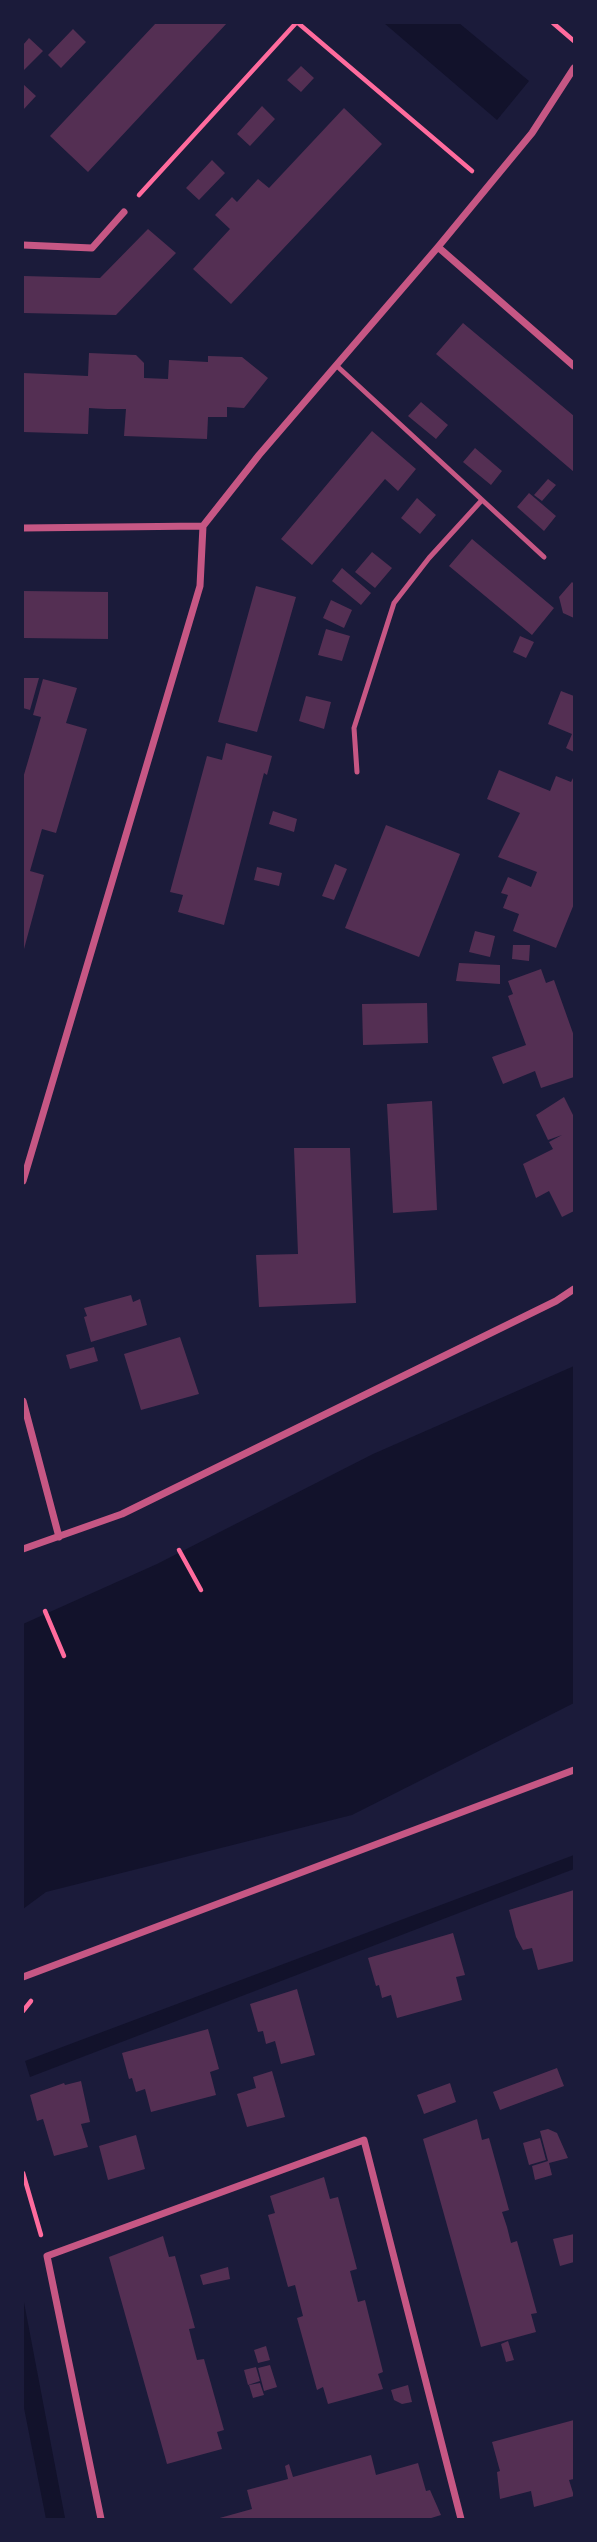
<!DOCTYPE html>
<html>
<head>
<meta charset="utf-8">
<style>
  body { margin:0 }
  #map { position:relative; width:597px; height:2542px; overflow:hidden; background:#1b1b3a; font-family:"Open Sans",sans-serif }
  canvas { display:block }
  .frame { position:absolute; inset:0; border:24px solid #1b1b3a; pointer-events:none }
</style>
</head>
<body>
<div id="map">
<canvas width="597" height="2542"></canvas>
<div class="frame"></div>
</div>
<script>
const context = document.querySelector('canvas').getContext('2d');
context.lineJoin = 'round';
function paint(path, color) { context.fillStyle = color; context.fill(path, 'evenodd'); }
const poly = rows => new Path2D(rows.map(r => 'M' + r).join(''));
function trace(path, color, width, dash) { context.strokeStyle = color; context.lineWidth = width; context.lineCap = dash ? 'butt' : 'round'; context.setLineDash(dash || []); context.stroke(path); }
paint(poly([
  [384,23,459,23,529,81,497,120],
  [574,1366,574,1703,352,1815,46,1892,23,1909,23,1624,157,1564,373,1454],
  [574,1855,574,1869,30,2077,25,2061],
  [23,2297,65,2518,64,2519,46,2519,23,2403]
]), '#12122b');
paint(poly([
  [156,23,227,23,88,172,50,136],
  [73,29,86,42,61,68,48,55],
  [29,38,43,51,23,71,23,45],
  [301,66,314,78,301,92,287,80],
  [23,84,36,96,23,110],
  [262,106,275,119,250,146,237,134],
  [344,108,382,144,231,304,193,269,230,229,215,215,232,197,237,202,258,179,269,188],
  [212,160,225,173,199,200,186,188],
  [148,229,176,253,116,315,23,313,23,276,100,278],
  [463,323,574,416,574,472,436,354],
  [89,353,136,355,144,363,144,378,168,379,169,360,208,362,208,356,242,357,268,378,244,408,227,407,227,417,208,417,207,439,124,436,126,409,107,409,89,408,88,434,23,432,23,373,88,376],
  [421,402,448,425,436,439,408,416],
  [372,431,416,469,398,491,385,479,312,565,281,539],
  [475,448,502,471,491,485,463,462],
  [548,479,556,485,542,501,534,495],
  [529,493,556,516,544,531,517,507],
  [417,498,436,515,420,534,401,518],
  [472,539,554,608,532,635,449,566],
  [372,552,392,568,375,588,355,572],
  [342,568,371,593,361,605,332,581],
  [572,582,574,584,574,618,563,613,559,597],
  [256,586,296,597,257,732,218,722],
  [23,591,108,592,108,639,23,638],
  [331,600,352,610,344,628,323,618],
  [326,629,350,636,342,661,318,655],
  [520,636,534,642,526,658,513,652],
  [23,678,39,678,30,710,23,708],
  [43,679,77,688,66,723,87,729,56,833,42,829,30,871,44,875,24,949,23,778,41,717,33,715],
  [561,691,574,696,574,752,566,748,572,734,548,724],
  [306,696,331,702,324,729,299,721],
  [226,743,272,756,267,775,264,773,224,925,178,912,183,895,170,892,207,756,222,760],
  [499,770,550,791,556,776,571,782,574,776,574,904,556,948,513,931,519,914,503,908,508,895,501,893,508,877,531,887,537,872,498,857,520,813,487,799],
  [273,811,297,819,294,832,269,824],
  [386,825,460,854,419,957,345,928],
  [335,864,347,869,334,900,322,896],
  [257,867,282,873,279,886,254,880],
  [475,931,495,936,490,957,469,952],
  [513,945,530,945,529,961,512,959],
  [459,963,500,965,500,984,456,981],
  [541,969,546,983,554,980,574,1036,574,1077,541,1088,535,1071,503,1084,492,1057,526,1045,508,996,513,994,508,981],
  [427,1003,428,1043,363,1045,362,1004],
  [564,1097,574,1117,574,1211,562,1217,549,1191,536,1198,523,1164,553,1149,549,1142,562,1135,548,1140,536,1115],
  [432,1101,437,1210,393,1213,387,1104],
  [294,1148,350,1148,356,1303,259,1307,256,1255,298,1254],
  [131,1295,133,1302,140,1299,147,1325,91,1342,84,1317,87,1316,84,1308],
  [180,1337,199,1394,141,1410,124,1354],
  [94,1347,98,1361,70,1369,66,1355],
  [574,1890,574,1961,538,1970,532,1948,523,1950,516,1937,509,1910],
  [453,1933,465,1975,456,1977,462,2000,397,2018,391,1995,382,1998,379,1985,376,1986,368,1958],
  [297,1989,315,2055,281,2064,275,2041,266,2044,263,2031,258,2032,250,2004],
  [208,2029,219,2069,210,2072,216,2095,151,2112,145,2089,136,2092,132,2078,129,2079,122,2053],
  [557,2068,564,2086,500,2110,493,2092],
  [272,2071,285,2117,247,2127,237,2094,256,2088,253,2077],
  [81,2081,90,2122,81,2124,88,2147,54,2156,43,2119,37,2121,30,2095,64,2083,65,2085],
  [450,2083,456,2102,424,2114,417,2095],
  [477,2119,482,2140,489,2138,509,2210,502,2212,507,2227,511,2243,517,2241,537,2313,531,2314,536,2332,481,2347,423,2139],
  [548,2129,557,2133,568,2158,549,2163,552,2175,535,2180,532,2166,548,2161,540,2131],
  [136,2135,145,2169,108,2180,99,2146],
  [540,2138,546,2160,529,2165,523,2143],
  [324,2177,330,2199,338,2197,357,2269,350,2271,358,2302,365,2300,383,2372,378,2374,383,2389,328,2404,323,2387,317,2390,297,2318,303,2316,295,2285,288,2287,268,2215,275,2213,270,2196],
  [574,2234,574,2262,560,2266,553,2239],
  [163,2236,169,2257,175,2256,195,2328,189,2329,193,2345,197,2360,204,2359,224,2430,217,2432,222,2449,167,2464,109,2257],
  [228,2267,230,2279,203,2285,200,2275],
  [508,2341,514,2360,506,2362,501,2344],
  [266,2346,270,2360,258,2363,254,2350],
  [270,2365,277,2387,264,2391,258,2368],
  [256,2367,260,2381,248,2385,244,2370],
  [260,2383,264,2395,253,2398,249,2385],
  [408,2385,412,2402,402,2404,394,2400,391,2390],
  [574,2420,574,2479,569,2480,574,2496,534,2507,531,2491,500,2499,497,2472,500,2471,492,2442],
  [371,2455,376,2475,418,2463,426,2491,430,2490,441,2515,428,2519,216,2519,252,2509,247,2490,288,2479,285,2466,289,2464,293,2477]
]), '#542f53');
trace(poly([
  [298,23,472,171],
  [553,23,574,41],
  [139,195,296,23],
  [179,1550,201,1590],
  [45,1611,64,1656],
  [23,2011,31,2001],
  [23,2173,41,2235]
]), '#ff6b9d', 4.5);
trace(poly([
  [338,367,544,557],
  [357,772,354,728,394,603,429,558,482,500]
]), '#c65784', 5);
trace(poly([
  [23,245,92,248,124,212],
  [438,247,574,366],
  [23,528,203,526],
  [23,1181,200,586,203,526,259,455,438,247,532,133,574,68],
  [23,1401,59,1537],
  [23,1549,122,1514,556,1301,574,1289],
  [23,1977,574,1770],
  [101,2519,47,2256,364,2140,461,2519]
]), '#c65784', 7);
</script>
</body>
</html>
